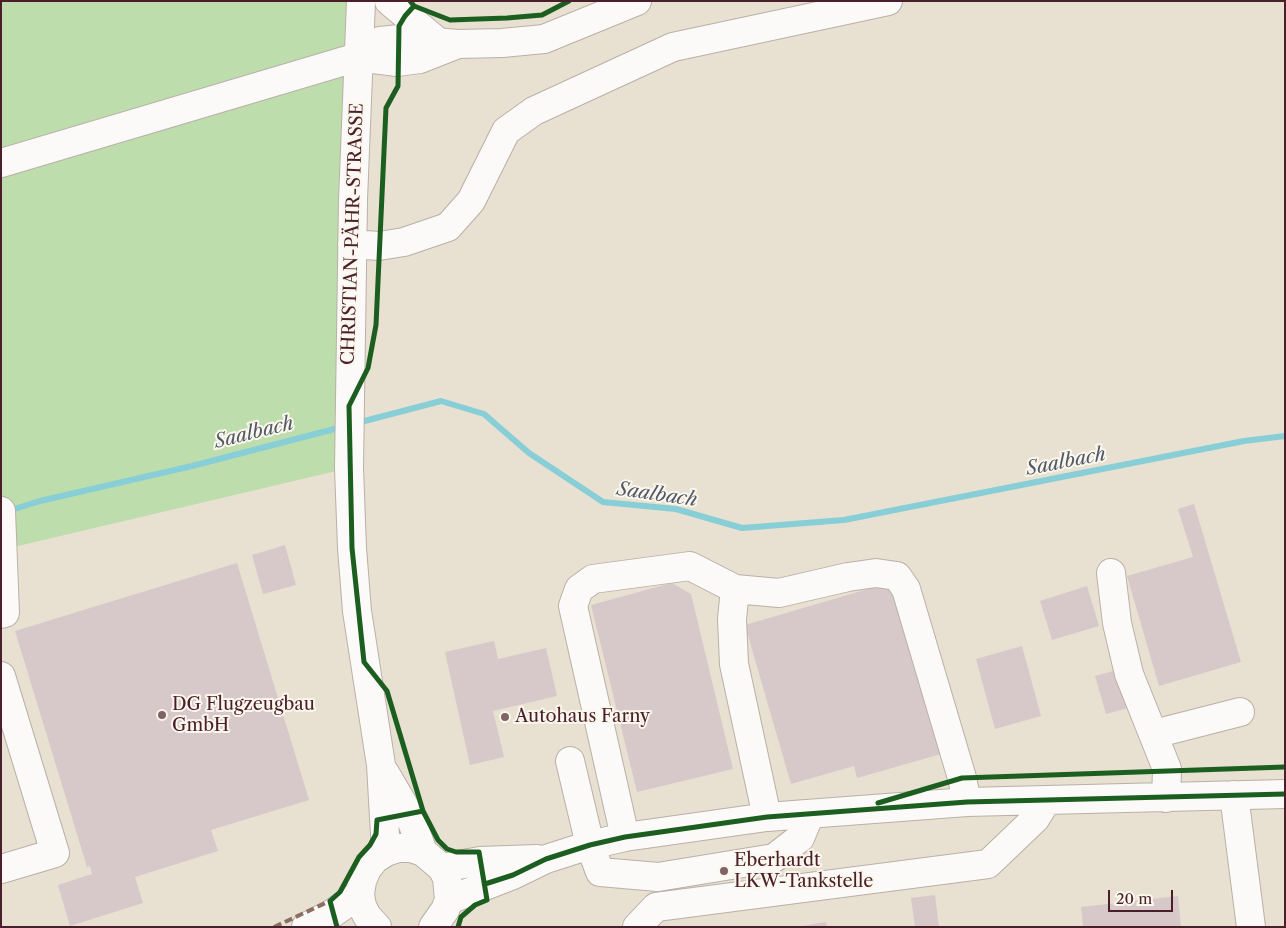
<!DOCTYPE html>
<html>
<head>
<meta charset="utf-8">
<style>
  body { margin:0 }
  #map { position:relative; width:1286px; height:928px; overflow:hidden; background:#e8e0d1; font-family:"Libre Caslon Text",serif }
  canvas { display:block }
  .frame { position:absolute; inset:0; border:2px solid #4a1f2b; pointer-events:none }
  .scale { position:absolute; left:1108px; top:890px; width:65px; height:22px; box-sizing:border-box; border:2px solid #4a1f2b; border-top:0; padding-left:6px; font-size:15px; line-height:18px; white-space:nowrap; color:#4a1f2b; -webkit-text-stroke:4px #fbf7ec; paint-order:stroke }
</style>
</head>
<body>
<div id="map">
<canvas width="1286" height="928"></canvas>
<div class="frame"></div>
<div class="scale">20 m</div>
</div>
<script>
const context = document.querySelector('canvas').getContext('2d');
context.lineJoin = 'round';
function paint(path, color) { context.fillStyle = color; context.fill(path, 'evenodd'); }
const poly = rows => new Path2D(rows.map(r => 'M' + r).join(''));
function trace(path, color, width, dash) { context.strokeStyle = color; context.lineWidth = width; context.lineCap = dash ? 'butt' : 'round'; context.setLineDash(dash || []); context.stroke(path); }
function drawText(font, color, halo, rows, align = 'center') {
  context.font = font + ' "Libre Caslon Text",serif'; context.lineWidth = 4; context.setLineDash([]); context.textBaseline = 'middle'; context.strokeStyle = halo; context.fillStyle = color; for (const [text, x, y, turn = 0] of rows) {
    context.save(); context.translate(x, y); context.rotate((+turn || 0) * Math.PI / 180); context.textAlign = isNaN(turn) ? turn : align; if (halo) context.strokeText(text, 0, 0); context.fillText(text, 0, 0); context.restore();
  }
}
paint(poly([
  [1,1,352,1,349,468,1,550]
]), '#beddad');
trace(poly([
  [357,423,441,401,484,414,529,453,603,502,676,509,742,528,844,520,1244,441,1285,436],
  [8,511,40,501,192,466,342,427]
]), '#87ced7', 6);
paint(poly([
  [1194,504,1241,662,1159,686,1127,576,1193,557,1178,509],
  [285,545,296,585,263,594,252,555],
  [237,563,309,800,211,830,218,851,135,877,143,903,70,926,58,885,92,874,90,866,87,867,15,631],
  [892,582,941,754,857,778,854,766,791,784,745,625],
  [672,583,691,594,733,769,637,792,591,605],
  [1087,586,1099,626,1052,640,1040,601],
  [494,641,498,659,546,648,557,696,493,711,504,757,470,765,445,652],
  [1022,646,1041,716,995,729,976,659],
  [1117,670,1128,708,1106,714,1095,676],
  [935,895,939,927,915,927,911,898],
  [1178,896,1181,927,1083,927,1081,907],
  [826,922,827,927,802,927,802,926]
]), '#d7c9ca');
const minor = poly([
  [361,1,353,200,349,468,352,548,357,611,381,765,386,852],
  [389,1,437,41],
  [358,57,367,47,380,41,399,39,458,44,502,43,544,39,637,1],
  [1,163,358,57,397,62,420,59,458,44],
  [352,244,379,246,404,242,448,227,471,201,506,131,534,111,673,47,888,1],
  [1,511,5,613,1,614],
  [1111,573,1117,623,1129,674,1167,769,1166,798],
  [1,676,55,853,1,869],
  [1154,734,1240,712],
  [570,761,590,845,600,872,658,877,774,858,800,838,810,814],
  [385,773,409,814,423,852],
  [1234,795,1251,927],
  [767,817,734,664,732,619,735,589,779,593,848,577,876,573,897,576,906,589,962,778,967,802],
  [625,837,573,606,579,589,593,579,690,566,735,589],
  [442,868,480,861,537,859],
  [449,900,513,875,546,859,590,845,625,837,767,817,967,802,1285,794],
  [306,927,333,913,360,894],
  [377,927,367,916,362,906,360,894,362,881,367,869,375,859,386,852,398,848,411,848,423,852,442,868,447,878,449,900,445,910,433,927],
  [637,927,656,907,988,864,1035,819,1047,800]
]);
trace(minor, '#b9b0a7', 30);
trace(minor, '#fcfaf8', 28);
trace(poly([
  [274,927,330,901]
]), '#8d6e63', 4, [8, 4]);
trace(poly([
  [410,1,414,6,405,16,399,26,398,86,386,108,376,325,368,368,349,406,352,548,364,662,387,691,423,811,438,840,447,849,456,852,479,852,487,900,475,905,461,917,458,927],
  [414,6,450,20,507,18,542,15,569,1],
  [878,803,962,778,1285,767],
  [485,884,513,875,546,859,590,845,625,837,767,817,967,802,1285,794],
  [337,927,330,901,340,892,359,857,370,845,376,834,377,820,423,811]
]), '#1b5e20', 5);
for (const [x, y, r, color] of [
  [162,715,5,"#816365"],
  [505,717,5,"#816365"],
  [724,871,5,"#816365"]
]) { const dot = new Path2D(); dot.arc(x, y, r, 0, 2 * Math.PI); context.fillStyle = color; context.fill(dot); trace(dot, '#fbf7ec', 2); }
drawText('18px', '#4a1f2b', '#fbf7ec', [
  ["CHRISTIAN-PÄHR-STRASSE",353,234,-88]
]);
drawText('18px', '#4a1f2b', '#fbf7ec', [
  ["DG Flugzeugbau",172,705],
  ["GmbH",172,726],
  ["Autohaus Farny",515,717],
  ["Eberhardt",734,861],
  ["LKW-Tankstelle",734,882]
], 'left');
drawText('italic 19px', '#515968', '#fbf7ec', [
  ["Saalbach",254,433,-14],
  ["Saalbach",1066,462,-11],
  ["Saalbach",657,495,8]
]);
</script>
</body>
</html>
